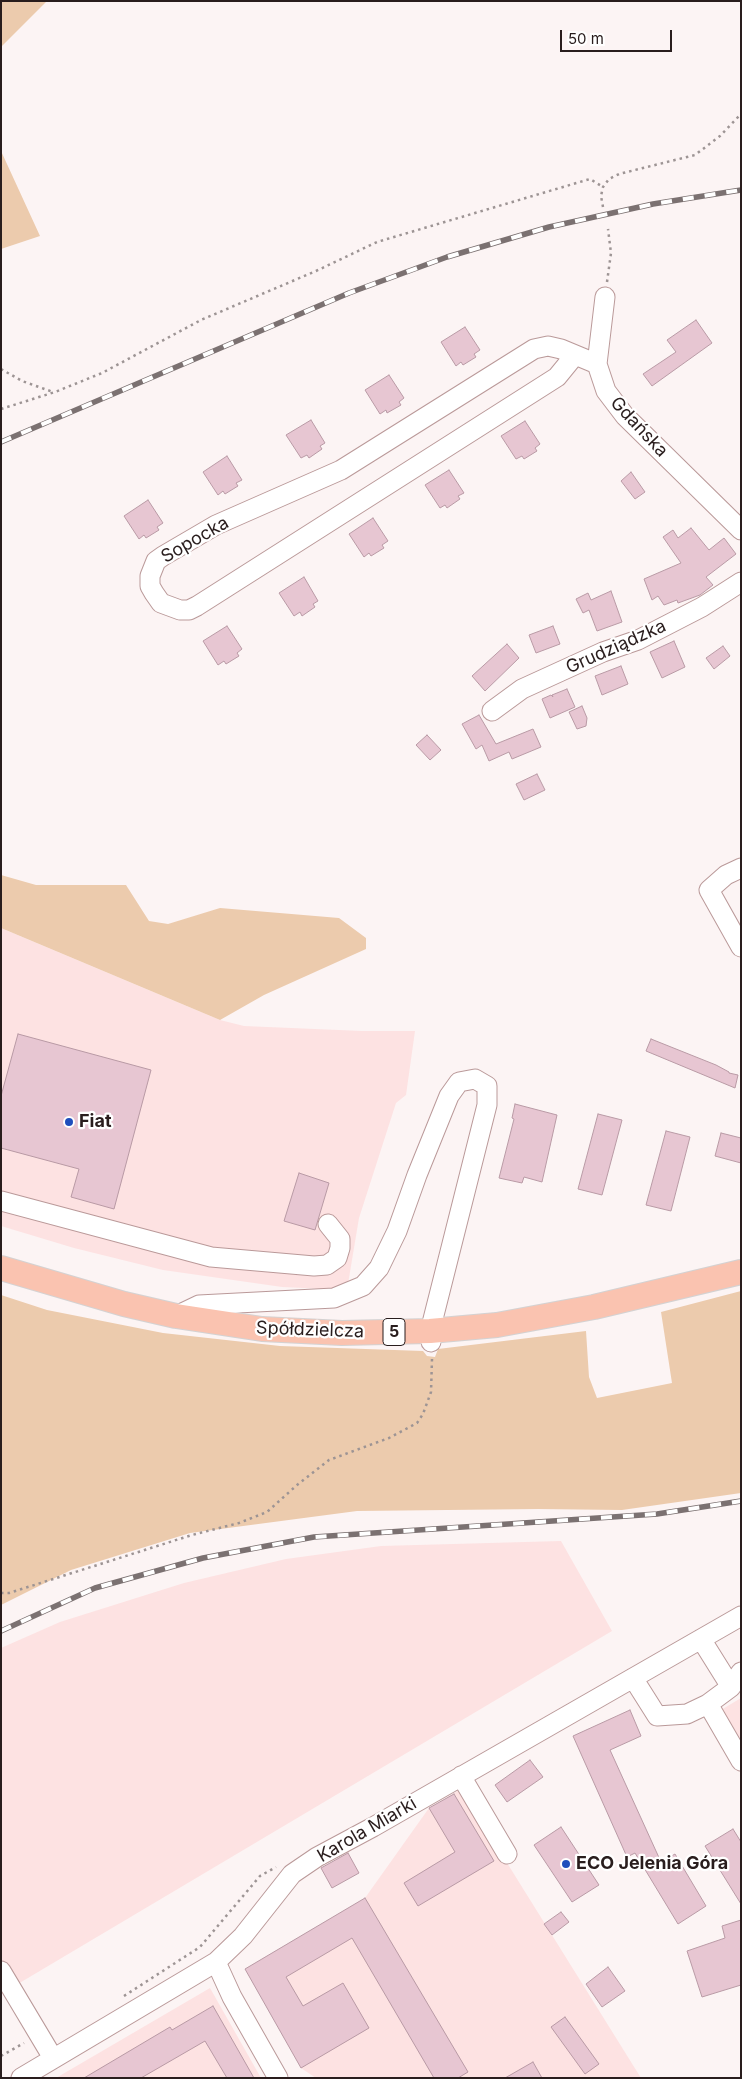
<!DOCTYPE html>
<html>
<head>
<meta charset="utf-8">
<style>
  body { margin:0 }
  #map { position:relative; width:742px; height:2079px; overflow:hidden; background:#fcf4f4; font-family:Inter,sans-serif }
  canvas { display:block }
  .frame { position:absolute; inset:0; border:2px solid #291d1d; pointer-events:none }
  .scale { position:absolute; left:560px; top:30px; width:112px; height:22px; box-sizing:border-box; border:2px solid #291d1d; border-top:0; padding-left:6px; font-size:15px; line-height:18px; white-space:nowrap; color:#291d1d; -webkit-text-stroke:4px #fff; paint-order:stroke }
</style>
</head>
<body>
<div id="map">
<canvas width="742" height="2079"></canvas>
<div class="frame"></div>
<div class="scale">50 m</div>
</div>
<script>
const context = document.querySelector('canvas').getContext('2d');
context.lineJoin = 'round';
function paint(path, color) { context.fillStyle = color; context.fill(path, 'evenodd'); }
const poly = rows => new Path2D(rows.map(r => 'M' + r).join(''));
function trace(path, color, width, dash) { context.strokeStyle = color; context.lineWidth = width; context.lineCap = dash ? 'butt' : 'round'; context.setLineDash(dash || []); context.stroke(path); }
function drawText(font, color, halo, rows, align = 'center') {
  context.font = font + ' Inter,sans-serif'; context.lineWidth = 4.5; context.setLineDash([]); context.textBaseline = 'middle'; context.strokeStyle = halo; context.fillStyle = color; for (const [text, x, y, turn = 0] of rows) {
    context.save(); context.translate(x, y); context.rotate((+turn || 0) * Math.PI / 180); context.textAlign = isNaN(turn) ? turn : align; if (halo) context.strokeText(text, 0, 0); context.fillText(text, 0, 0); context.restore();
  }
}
paint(poly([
  [1,928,220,1020,244,1026,362,1031,415,1031,406,1095,396,1103,359,1218,347,1290,282,1287,163,1270,74,1248,1,1226],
  [561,1541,612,1631,1,1994,1,1648,60,1622,184,1583,286,1559,381,1546],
  [741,1698,741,1757,716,1713],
  [461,1789,641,2078,316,2078,301,2068,245,1969,365,1898,429,1808],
  [210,1988,261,2078,56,2078]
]), '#fde2e2');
paint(poly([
  [1,1,47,1,1,47],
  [1,151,40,236,1,249],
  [1,875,36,885,126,885,149,921,168,924,220,908,339,918,366,938,366,949,264,995,220,1020,1,928],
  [741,1291,741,1493,622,1510,538,1509,357,1511,190,1533,71,1570,1,1605,1,1295,47,1310,163,1333,280,1346,423,1351,427,1356,435,1357,438,1349,586,1331,589,1377,597,1398,672,1383,661,1312]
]), '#eccbad');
const building = poly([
  [696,320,712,343,652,386,643,374,676,352,667,340,696,320],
  [465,327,480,350,474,354,476,357,463,365,461,362,456,366,441,342,465,327],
  [389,375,404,398,399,402,401,405,387,413,386,410,380,414,365,390,389,375],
  [311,420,325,443,320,446,322,449,309,458,307,455,301,458,286,435,311,420],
  [525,421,540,444,535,448,537,451,524,459,522,456,516,459,501,436,525,421],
  [227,456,242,480,236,483,238,486,225,494,223,491,218,495,203,472,227,456],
  [449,470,464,493,458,496,460,499,447,508,445,505,440,508,425,485,449,470],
  [631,472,645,492,635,499,621,481,631,472],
  [148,500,163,523,157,527,159,530,146,538,144,535,139,539,124,516,148,500],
  [373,518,388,541,382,545,384,548,371,556,369,553,364,557,349,534,373,518],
  [691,528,709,550,724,538,736,554,706,577,713,585,700,595,678,603,677,600,664,605,658,596,652,600,644,579,681,563,663,537,673,530,678,538,691,528],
  [304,577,318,601,313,604,315,607,302,616,300,612,294,616,279,593,304,577],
  [611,591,622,622,597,631,589,610,583,613,576,599,588,593,591,600,611,591],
  [227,626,242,649,237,653,239,656,226,664,224,661,218,665,203,641,227,626],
  [553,626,560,644,536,653,529,635,553,626],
  [674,641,685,667,662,678,650,652,674,641],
  [507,644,519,658,485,691,472,676,507,644],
  [723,646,730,656,714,669,706,658,723,646],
  [621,666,628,684,602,695,595,676,621,666],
  [567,689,575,707,550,718,542,699,551,695,553,697,552,695,567,689],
  [582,706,587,718,586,726,577,729,569,712,582,706],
  [479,715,496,744,533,729,541,747,512,759,509,752,489,761,482,745,476,749,462,724,479,715],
  [427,735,441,750,430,760,416,745,427,735],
  [537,774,545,790,524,800,516,784,537,774],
  [18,1034,151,1070,114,1209,71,1197,79,1169,1,1148,1,1096,18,1034],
  [651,1039,716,1065,729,1072,729,1073,738,1075,735,1088,646,1051,651,1039],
  [515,1104,557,1115,542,1182,524,1177,522,1183,499,1178,514,1119,512,1118,515,1104],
  [598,1114,622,1120,602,1195,578,1189,598,1114],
  [666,1131,690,1137,671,1211,646,1205,666,1131],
  [721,1133,741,1138,741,1163,715,1156,721,1133],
  [299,1173,329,1183,315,1230,284,1221,299,1173],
  [630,1710,641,1736,610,1750,661,1862,675,1854,706,1906,678,1924,635,1853,627,1857,573,1736,630,1710],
  [530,1760,543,1777,507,1802,495,1785,530,1760],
  [454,1794,494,1861,418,1906,404,1883,455,1852,429,1808,454,1794],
  [561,1827,599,1885,572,1902,534,1845,561,1827],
  [733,1829,741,1842,741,1904,705,1846,733,1829],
  [348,1853,359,1873,332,1888,321,1868,348,1853],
  [365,1898,468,2072,458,2078,434,2078,352,1938,286,1977,303,2006,343,1983,369,2028,301,2068,245,1969,365,1898],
  [561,1912,569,1922,552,1935,544,1924,561,1912],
  [741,1920,741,1985,702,1997,687,1951,725,1938,722,1926,741,1920],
  [608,1967,625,1991,602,2007,586,1984,608,1967],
  [213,2006,254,2078,227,2078,205,2041,141,2078,84,2078,170,2027,172,2030,213,2006],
  [565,2017,599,2064,585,2074,551,2027,565,2017],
  [533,2062,542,2078,505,2078,533,2062]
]);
paint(building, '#e7c6d2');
trace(building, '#b99aa5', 1);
const minor = poly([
  [605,297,597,364,606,391,625,416,741,530],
  [575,355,557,377,197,606,189,610,180,610,161,603,154,593,150,586,150,576,156,561,163,556,216,525,341,470,534,349,548,346,561,349,597,364],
  [492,711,522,689,603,652,638,640,702,607,741,582],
  [741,868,726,875,709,890,741,947],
  [1,1201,211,1257,314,1266,327,1265,337,1258,340,1248,340,1239,328,1224],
  [176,1316,199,1305,334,1298,363,1286,379,1268,397,1231,417,1175,449,1096,459,1082,475,1079,487,1086,487,1105,430,1331,431,1342],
  [701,1639,731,1687,741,1672],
  [633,1678,657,1716,687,1714,708,1704,731,1687],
  [708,1704,741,1761],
  [461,1776,507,1854],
  [216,1962,232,1997,278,2078],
  [1,1971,53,2058],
  [21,2078,216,1962,243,1936,292,1874,317,1857,373,1827,741,1616]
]);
const major = poly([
  [1,1268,124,1304,176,1316,262,1329,342,1333,430,1331,497,1325,594,1307,741,1272]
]);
trace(minor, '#ba9999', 21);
trace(major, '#d4d2d2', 26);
trace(poly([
  [603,207,601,196,603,187,609,179,619,174,695,155,720,136,741,114],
  [607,282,611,253,608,229],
  [1,369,22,381,53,392],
  [1,409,55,392,102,373,201,320,316,271,377,242,590,179,603,187],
  [1,1593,9,1593,192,1535,239,1523,267,1512,297,1485,329,1460,389,1438,417,1423,423,1414,431,1392,432,1359],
  [124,1996,200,1947,260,1876,276,1867],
  [1,2056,24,2043]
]), '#9d9494', 2.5, [2.5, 4]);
trace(minor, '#fff', 19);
trace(major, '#fac3b0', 24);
const rail = poly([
  [1,442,349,293,447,257,549,227,653,204,741,190],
  [1,1631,95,1588,203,1558,314,1537,657,1514,741,1501]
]);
trace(rail, '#7b7171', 5.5);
trace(rail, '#fff', 4, [11]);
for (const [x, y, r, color] of [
  [69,1122,5,"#1e4ebc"],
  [566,1864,5,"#1e4ebc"]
]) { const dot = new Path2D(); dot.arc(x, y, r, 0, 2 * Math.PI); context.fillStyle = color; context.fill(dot); trace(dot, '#fff', 2); }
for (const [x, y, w] of [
  [394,1332,22]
]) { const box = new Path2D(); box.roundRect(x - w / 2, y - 13.5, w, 27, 4); context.fillStyle = '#fff'; context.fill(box); trace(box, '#291d1d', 1); }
drawText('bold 16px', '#291d1d', null, [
  ["5",394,1332]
]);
drawText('18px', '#291d1d', '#fff', [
  ["Gdańska",639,427,47],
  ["Sopocka",195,540,-30],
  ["Grudziądzka",616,647,-24],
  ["Spółdzielcza",310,1330,2],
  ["Karola Miarki",367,1830,-30]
]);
drawText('bold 18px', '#291d1d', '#fff', [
  ["Fiat",79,1122],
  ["ECO Jelenia Góra",576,1864]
], 'left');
</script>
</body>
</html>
